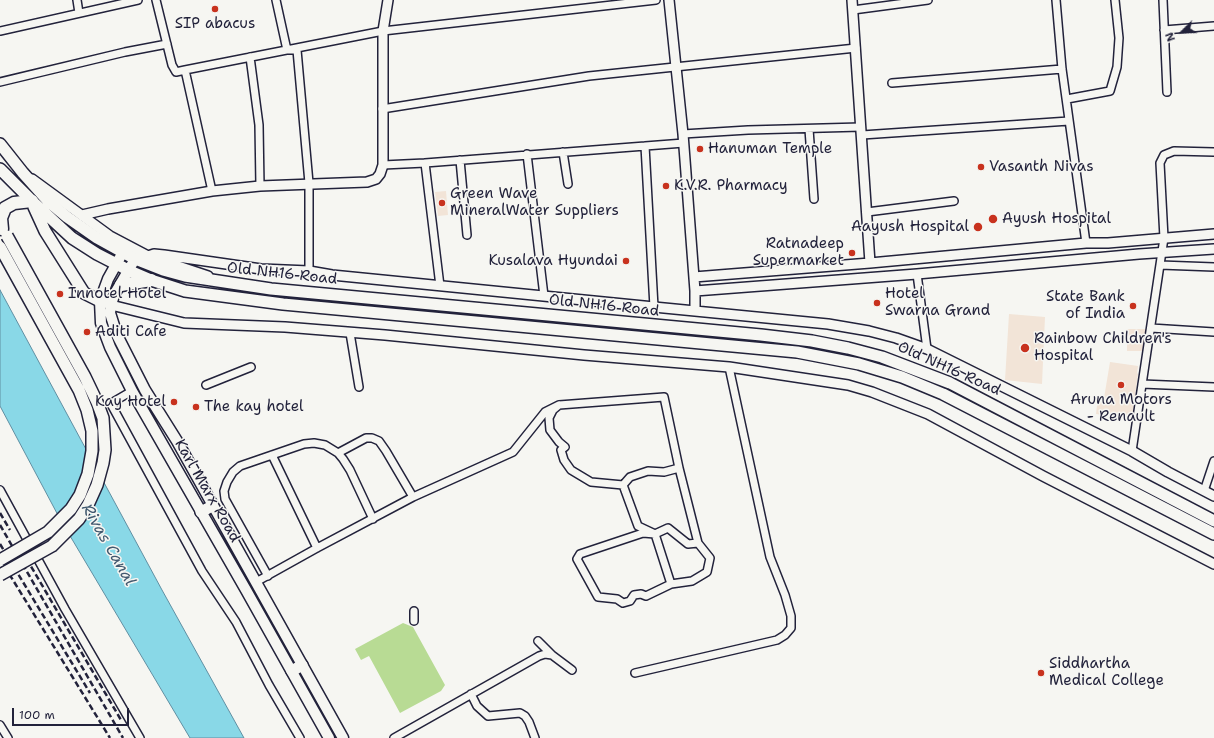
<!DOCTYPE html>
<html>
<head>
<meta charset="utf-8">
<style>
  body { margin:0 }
  #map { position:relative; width:1214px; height:738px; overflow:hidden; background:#f6f6f2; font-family:"Shantell Sans",sans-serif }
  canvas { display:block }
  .north { position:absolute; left:1162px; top:12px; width:40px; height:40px; -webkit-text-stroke:3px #f6f6f2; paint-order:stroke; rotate:247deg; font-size:11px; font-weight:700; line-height:16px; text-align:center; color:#22223b }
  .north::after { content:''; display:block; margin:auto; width:14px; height:18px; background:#22223b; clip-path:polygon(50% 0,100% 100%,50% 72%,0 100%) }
  .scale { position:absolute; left:12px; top:708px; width:117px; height:18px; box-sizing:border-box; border:2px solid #22223b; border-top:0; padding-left:5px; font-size:12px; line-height:14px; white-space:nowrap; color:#22223b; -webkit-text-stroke:3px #f6f6f2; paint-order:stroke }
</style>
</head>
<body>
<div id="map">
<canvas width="1214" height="738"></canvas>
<div class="north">N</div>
<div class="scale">100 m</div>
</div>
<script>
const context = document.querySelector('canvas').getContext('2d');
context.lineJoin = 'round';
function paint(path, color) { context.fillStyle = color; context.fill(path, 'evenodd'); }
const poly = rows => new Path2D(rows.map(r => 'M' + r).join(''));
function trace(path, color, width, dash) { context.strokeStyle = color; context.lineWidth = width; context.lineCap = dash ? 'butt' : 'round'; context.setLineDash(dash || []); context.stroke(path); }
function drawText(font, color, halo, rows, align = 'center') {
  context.font = font + ' "Shantell Sans",sans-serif'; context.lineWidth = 3; context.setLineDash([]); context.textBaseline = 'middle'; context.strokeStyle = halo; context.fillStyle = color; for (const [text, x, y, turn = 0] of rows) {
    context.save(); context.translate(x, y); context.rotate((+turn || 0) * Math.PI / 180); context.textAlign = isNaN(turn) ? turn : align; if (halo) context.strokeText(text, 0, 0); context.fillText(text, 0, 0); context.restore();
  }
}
paint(poly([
  [446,191,448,215,438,216,435,192],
  [1009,314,1045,317,1042,384,1005,380],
  [1127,329,1148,329,1147,351,1127,351],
  [1110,362,1138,366,1137,373,1138,374,1132,419,1096,414,1098,397,1104,398]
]), '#f2e4d7');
paint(poly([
  [403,623,413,627,445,685,441,691,400,713,369,656,361,660,355,649]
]), '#b8db94');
const water = poly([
  [0,290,162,590,244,738,190,738,60,519,0,406,0,290]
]);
paint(water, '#89d8e7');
trace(water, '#608fa2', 1);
const minor = poly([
  [77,0,79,13],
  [156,0,172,65,176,72,185,70,212,191],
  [276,0,287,50,297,50,309,183,309,271],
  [1056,0,1062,69,1086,243],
  [1163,0,1167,92],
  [853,10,928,0],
  [1164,30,1214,26],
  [0,31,138,0],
  [250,57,259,125,260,186],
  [185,70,383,31,656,0],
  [0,82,125,52,167,44],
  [892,83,1062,69],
  [1067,99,1110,91,1117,67,1119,38,1115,0],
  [382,109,589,76,856,48],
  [809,129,814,199],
  [683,134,748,130,861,127],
  [862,135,1069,121],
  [645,146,654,307],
  [563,152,568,184],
  [527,154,544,296],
  [460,160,467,235],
  [425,163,440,286],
  [383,165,425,163,684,143],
  [867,212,954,201],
  [1160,265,1214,267],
  [917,274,927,349],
  [1151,328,1214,332],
  [350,333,359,387],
  [1142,384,1214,387],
  [206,385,251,367],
  [132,391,113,402,111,404,202,571,236,622,269,685,300,738],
  [1132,451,1164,238,1160,163,1164,155,1174,151,1214,152],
  [338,453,366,438,372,438,379,441,386,451,413,497],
  [272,455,317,548],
  [623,485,638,526,655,534,668,528,688,544,698,543,679,468],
  [0,490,65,609,140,738],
  [1204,491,1214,461],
  [268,576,225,499,224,491,227,482,233,472,240,466,304,444,314,443,325,445,338,453,343,459,350,470,373,519],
  [256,582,317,548,413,497,513,452,545,412,559,405,664,397,679,468,664,472,648,471,630,477,623,485,591,482,571,470,564,460,561,450,565,447,559,442,550,430,549,418,553,410,559,405],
  [671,584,646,596,641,594,634,595,630,601,623,603,617,599,598,597,577,559,580,554,643,533,655,534,671,584,692,581,707,572,710,558,698,543],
  [414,621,414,611],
  [538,641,552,655],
  [635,673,777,640,785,635,791,628,791,616,785,595,770,557,729,367],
  [471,694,477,706,488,716,520,713,525,716,529,722,535,738],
  [0,725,8,738],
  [394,738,539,656,545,654,552,655,572,670]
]);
const tertiary = poly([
  [669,0,683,134,695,291,695,311],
  [852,0,870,263],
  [32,179,110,236,148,256,208,276],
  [82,215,108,209,212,191,260,186,367,182,376,179,380,174,383,165,383,31,388,0],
  [148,256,154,254,164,255,261,269,309,271,332,275,654,307,828,324,869,331,896,338,927,349,1132,451,1168,472,1214,496],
  [694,277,870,263,1086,243,1108,243,1214,234],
  [695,291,917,274,1139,254,1214,249],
  [100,301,111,305,184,323,285,327,385,335,584,355,729,367,848,385,872,392,928,414,1043,476,1214,564]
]);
const secondary = poly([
  [123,252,108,279,100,301,101,323,110,347,132,391,246,590,329,738],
  [135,259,114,295,111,305,110,313,117,335,145,390,177,441,343,738]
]);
const primary = poly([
  [0,144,23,173,49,202,67,217,97,238,135,259,163,270,185,276,271,289,761,335,812,341,848,348,882,357,950,383,1214,521],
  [0,169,32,201,72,238,97,254,130,271,151,280,185,291,283,304,797,352,859,364,902,377,943,394,1214,534],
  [34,207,45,231,84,293,100,301],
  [201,512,212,506],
  [292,671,302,665]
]);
const trunk = poly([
  [2,229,1,218,5,208,14,203,32,201],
  [121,285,151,280]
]);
trace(minor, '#22223b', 10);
trace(tertiary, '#22223b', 12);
trace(secondary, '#22223b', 13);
trace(primary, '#22223b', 14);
trace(trunk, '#22223b', 15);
trace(minor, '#f6f6f2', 7);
trace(tertiary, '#f6f6f2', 9);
trace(secondary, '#f6f6f2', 10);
trace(primary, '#f6f6f2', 11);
trace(trunk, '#f6f6f2', 12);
trace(poly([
  [0,513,10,530],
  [0,525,123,738],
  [0,544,90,693],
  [22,551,121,720],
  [0,559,110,738]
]), '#22223b', 2.5, [6, 3]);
const primaryBridge = poly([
  [0,247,79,390,87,410,92,431,92,451,88,474,80,495,71,509,48,532,0,560],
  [0,575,52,546,79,519,88,505,97,485,103,463,105,450,103,418,97,402,85,377,7,236]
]);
trace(primaryBridge, '#22223b', 14, []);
trace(primaryBridge, '#f6f6f2', 11);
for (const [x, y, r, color] of [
  [215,9,4,"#c8321e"],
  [700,149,4,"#c8321e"],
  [981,167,4,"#c8321e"],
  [666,186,4,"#c8321e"],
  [442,203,4,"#c8321e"],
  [993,219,5,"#c8321e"],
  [978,227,5,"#c8321e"],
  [852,253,4,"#c8321e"],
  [626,261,4,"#c8321e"],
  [60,294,4,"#c8321e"],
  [877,303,4,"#c8321e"],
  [1133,306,4,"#c8321e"],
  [87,332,4,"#c8321e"],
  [1025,348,5,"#c8321e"],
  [1121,385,4,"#c8321e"],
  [174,402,4,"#c8321e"],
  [196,407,4,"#c8321e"],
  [1041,673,4,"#c8321e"]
]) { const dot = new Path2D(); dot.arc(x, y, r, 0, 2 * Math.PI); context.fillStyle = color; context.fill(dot); trace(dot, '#f6f6f2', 1.5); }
drawText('15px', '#22223b', '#f6f6f2', [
  ["SIP abacus",215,24,"center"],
  ["Hanuman Temple",708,149],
  ["Vasanth Nivas",989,167],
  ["K.V.R. Pharmacy",674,186],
  ["Green Wave",450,194],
  ["MineralWater Suppliers",450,211],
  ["Ayush Hospital",1002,219],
  ["Aayush Hospital",969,227,"right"],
  ["Ratnadeep",844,244,"right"],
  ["Supermarket",844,261,"right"],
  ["Kusalava Hyundai",618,261,"right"],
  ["Innotel Hotel",68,294],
  ["Hotel",885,294],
  ["Swarna Grand",885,311],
  ["State Bank",1125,297,"right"],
  ["of India",1125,314,"right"],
  ["Aditi Cafe",95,332],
  ["Rainbow Children's",1034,339],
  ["Hospital",1034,356],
  ["Aruna Motors",1121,400,"center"],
  ["- Renault",1121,417,"center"],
  ["Kay Hotel",166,402,"right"],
  ["The kay hotel",204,407],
  ["Siddhartha",1049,664],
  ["Medical College",1049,681]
], 'left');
drawText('15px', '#22223b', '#f6f6f2', [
  ["Old NH16 Road",282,274,6],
  ["Old NH16 Road",604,306,6],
  ["Old NH16 Road",949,369,24],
  ["Karl Marx Road",207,491,60]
]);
drawText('italic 16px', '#41596f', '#f6f6f2', [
  ["Rivas Canal",108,545,60]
]);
</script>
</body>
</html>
